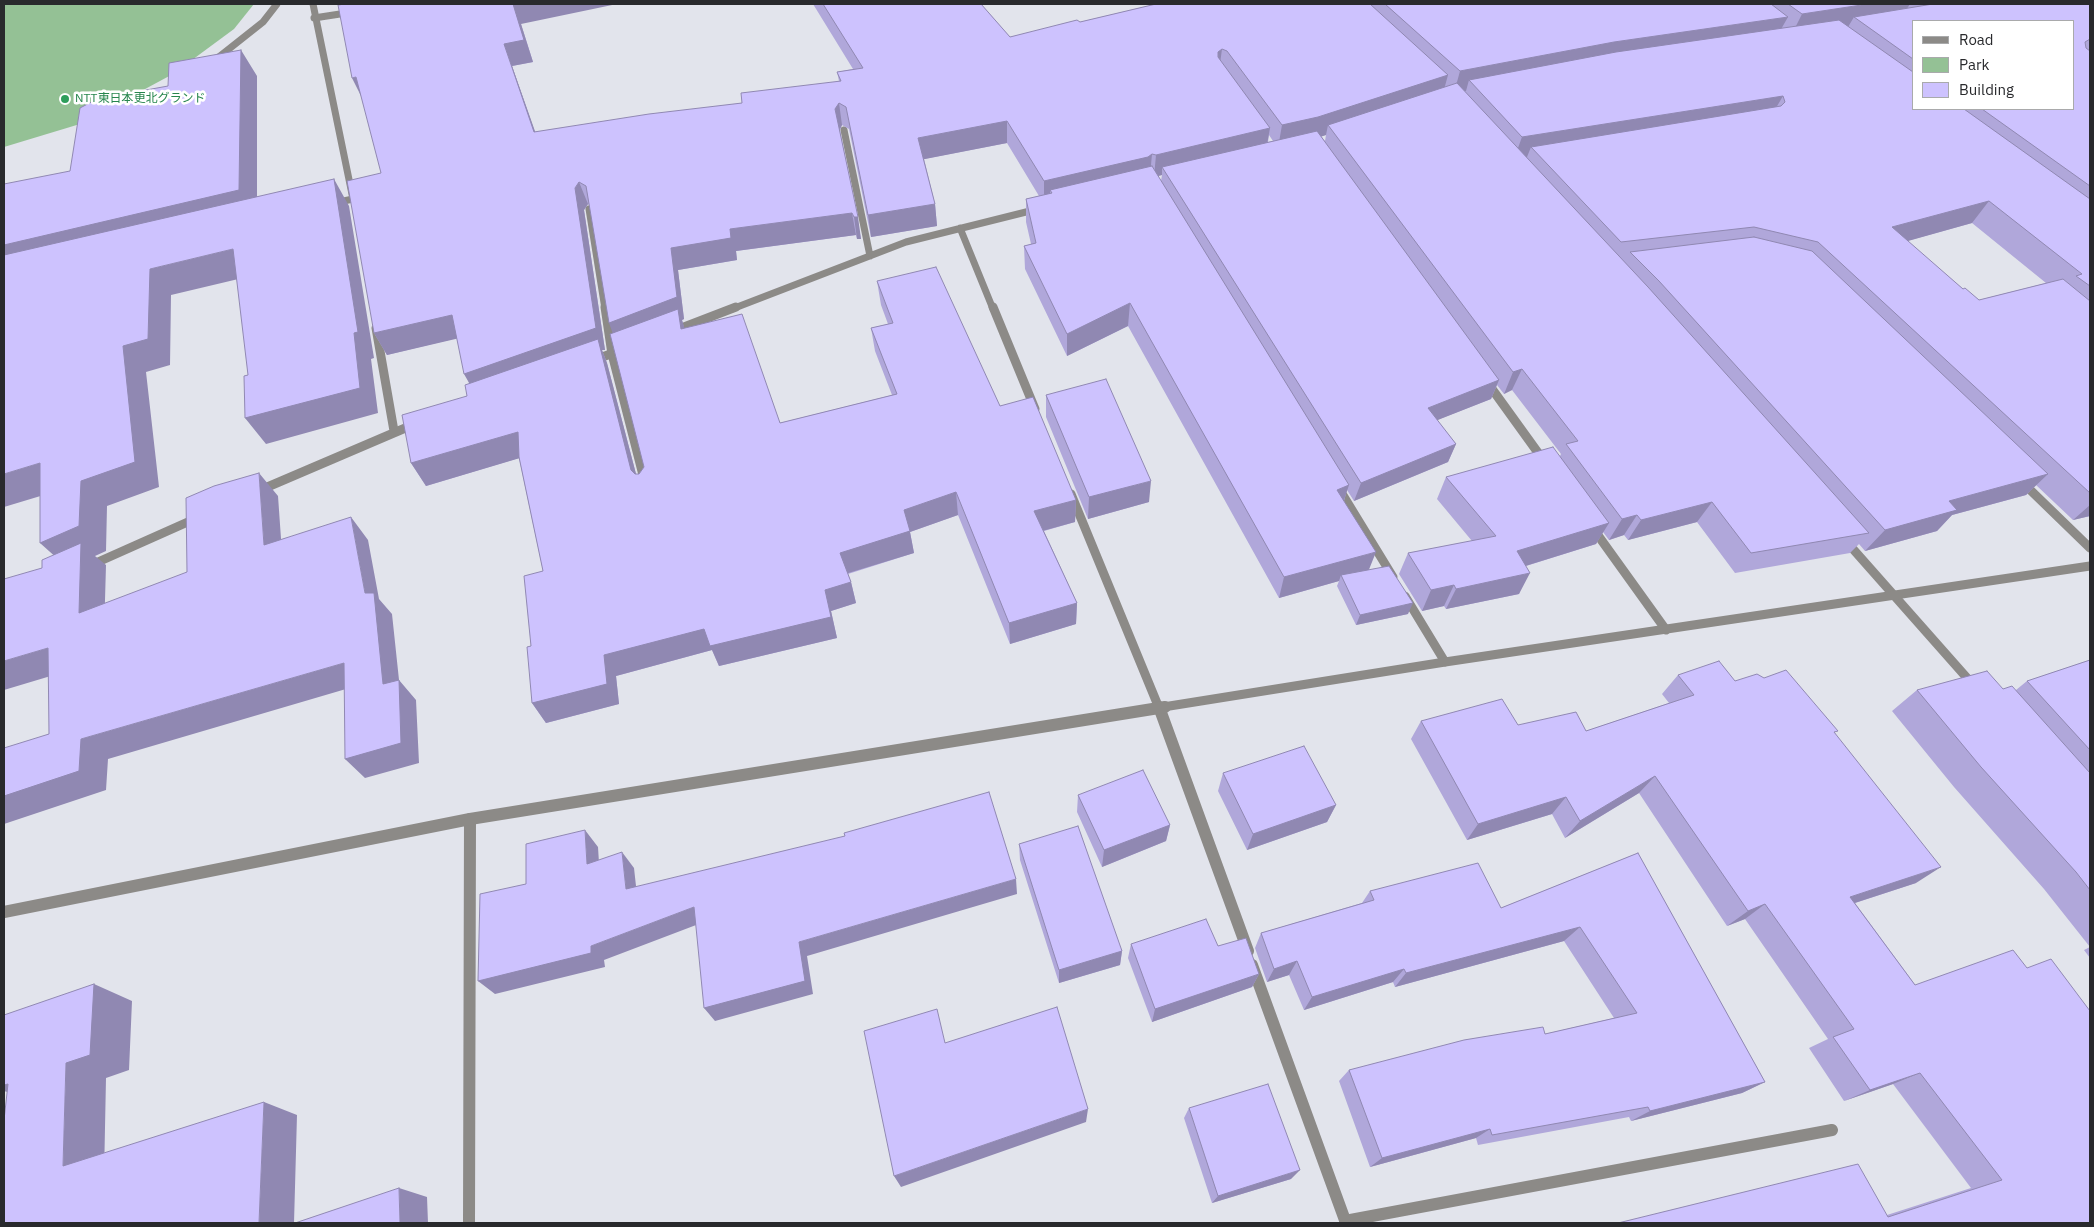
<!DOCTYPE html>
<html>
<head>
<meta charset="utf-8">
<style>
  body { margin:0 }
  #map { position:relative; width:2094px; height:1227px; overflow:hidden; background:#e2e4ec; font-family:"IBM Plex Sans",sans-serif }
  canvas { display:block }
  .frame { position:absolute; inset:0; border:5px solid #292a2d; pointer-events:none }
  .legend { position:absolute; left:1912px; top:20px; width:162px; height:90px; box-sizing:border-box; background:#fff; border:1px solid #a9aaab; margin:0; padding:6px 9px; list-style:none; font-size:15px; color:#292a2d }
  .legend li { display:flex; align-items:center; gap:10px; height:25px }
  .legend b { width:25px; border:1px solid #a9aaab }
</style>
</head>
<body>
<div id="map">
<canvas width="2094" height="1227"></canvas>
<div class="frame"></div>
<ul class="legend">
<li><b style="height:6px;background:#8c8a87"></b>Road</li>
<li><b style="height:14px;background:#94c195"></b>Park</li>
<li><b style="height:14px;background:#cdc2fe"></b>Building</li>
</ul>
</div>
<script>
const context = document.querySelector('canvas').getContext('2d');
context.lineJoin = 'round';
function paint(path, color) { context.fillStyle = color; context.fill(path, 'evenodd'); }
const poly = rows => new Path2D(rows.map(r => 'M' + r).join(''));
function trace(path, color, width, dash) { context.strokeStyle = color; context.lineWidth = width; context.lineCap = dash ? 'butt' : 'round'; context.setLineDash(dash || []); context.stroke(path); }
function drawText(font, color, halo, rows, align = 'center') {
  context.font = font + ' "IBM Plex Sans","Noto Sans JP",sans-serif'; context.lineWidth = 5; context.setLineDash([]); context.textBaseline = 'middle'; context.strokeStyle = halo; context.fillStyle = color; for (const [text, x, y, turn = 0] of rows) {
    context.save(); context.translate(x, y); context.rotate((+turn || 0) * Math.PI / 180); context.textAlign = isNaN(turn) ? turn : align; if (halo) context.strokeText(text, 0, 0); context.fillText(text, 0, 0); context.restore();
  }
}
paint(poly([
  [4,4,254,4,234,29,173,74,80,124,4,147]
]), '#94c195');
trace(poly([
  [215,60,263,22,277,4]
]), '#8c8a87', 7);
trace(poly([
  [313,4,353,199,334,203],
  [314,18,353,12],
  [844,130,870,256],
  [589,209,605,309],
  [960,228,993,309],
  [732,309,906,242,1038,209]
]), '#8c8a87', 7);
trace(poly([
  [605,307,612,354,645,483],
  [993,307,1035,409],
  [376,328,394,431],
  [671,332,736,307],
  [594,360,627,348],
  [1487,382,1544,461],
  [2021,481,2090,548],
  [1338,487,1393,577],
  [258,491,417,423],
  [1071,494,1159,708],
  [1592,527,1666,630],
  [1845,540,1975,687],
  [89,566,199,517],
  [1405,596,1445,662]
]), '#8c8a87', 9);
trace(poly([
  [1159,707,1248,951],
  [1252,965,1346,1223],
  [1345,1221,1832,1130],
  [469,1223,470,819]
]), '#8c8a87', 12);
trace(poly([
  [1157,708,1445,662,2090,566]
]), '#8c8a87', 9);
trace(poly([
  [4,912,470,819,1165,707]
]), '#8c8a87', 12);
paint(poly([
  [813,4,981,4,1010,37,1080,22,1156,4,2090,4,2090,516,2073,520,2036,485,2026,495,1952,515,1937,531,1865,551,1859,544,1850,553,1735,573,1697,522,1628,540,1624,535,1609,540,1603,532,1596,544,1526,566,1519,594,1446,609,1444,606,1422,611,1399,574,1408,553,1472,541,1437,499,1446,477,1560,456,1561,454,1512,390,1504,394,1497,385,1491,399,1437,420,1456,444,1448,462,1354,501,1347,490,1344,501,1369,570,1408,614,1356,625,1337,586,1339,581,1279,598,1128,326,1067,356,1025,269,1024,246,1031,244,1026,222,1026,199,1039,196,1007,143,924,159,935,204,937,226,871,237,849,129,842,125,840,130,861,239,857,239,856,235,736,251,737,260,678,270,684,319,682,320,684,328,780,423,892,395,875,351,871,328,888,324,881,305,877,281,1000,406,1076,500,1075,522,1044,531,1077,603,1076,624,1010,644,958,515,910,532,914,553,848,574,851,582,856,603,831,611,837,638,719,666,712,650,616,676,619,704,546,723,532,703,531,646,543,571,519,458,426,486,411,463,467,396,469,383,457,338,387,355,374,333,381,173,521,24,533,62,512,66,535,132,742,103,839,81,837,72,853,69],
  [1913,21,2073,109,1913,109],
  [1269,135,1273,141,1268,142],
  [1326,135,1325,141,1321,136],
  [1162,175,1161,181,1158,176],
  [588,204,589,205,644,467,639,474,636,474,607,363,602,350,605,350,584,210],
  [1972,223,2046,283,1979,300,1963,289,1907,241],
  [1046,395,1149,502,1088,519,1046,417],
  [2090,660,2090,958,2084,950,2090,947,2044,889,1954,787,1892,711,1917,690,2016,690,2027,681],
  [1678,675,1735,681,1835,733,1916,883,1855,903,2090,1223,1618,1223,1887,1215,1971,1188,1893,1084,1844,1101,1809,1048,1828,1039,1745,919,1727,926,1639,793,1565,838,1552,814,1467,840,1411,739,1421,721,1518,725,1586,731,1669,703,1662,694],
  [1223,773,1336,805,1327,822,1247,850,1218,791],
  [1078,795,1170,825,1166,841,1102,867,1077,812],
  [1019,844,1122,951,1120,965,1059,983,1020,860],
  [1638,853,1765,1082,1742,1093,1631,1121,1629,1117,1478,1145,1476,1138,1370,1167,1339,1081,1349,1070,1545,1034,1614,1018,1564,941,1395,987,1393,982,1304,1010,1289,975,1267,982,1255,948,1261,933,1362,903,1370,891,1501,908],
  [1131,944,1259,974,1252,987,1152,1022,1128,958],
  [1189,1108,1291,1179,1212,1203,1184,1118]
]), '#b0a7da');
paint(poly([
  [513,4,617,4,521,24,533,62,512,66,543,154,534,132,504,44],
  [1868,4,1910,4,1901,18,1854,17,1848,27,1791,36,1802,14],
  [1788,17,1776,38,1469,80,1466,91,1454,93,1460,71,1614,42],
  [1222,49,1219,71,1218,52],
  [241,50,257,76,257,216,4,277,4,245],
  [1448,75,1442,97,1328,125,1326,135,1314,139,1278,148,1282,125],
  [356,77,363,100,352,78],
  [1783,96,1770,118,1531,147,1527,157,1514,159,1522,137],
  [839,103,842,125,839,131,835,109],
  [1007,121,1007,143,920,160,918,138],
  [1270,128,1266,150,1162,167,1162,175,1154,177,1156,155],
  [1152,154,1150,176,1052,193,1050,190,1050,202,1044,204,1044,181],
  [334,179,349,206,374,358,371,359,378,413,266,444,245,418],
  [579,182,588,204,584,210,605,350,602,350,607,363,641,493,476,395,464,374],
  [1989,201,1972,223,1876,250,1892,227],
  [935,204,937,226,871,237,868,215],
  [852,213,856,235,736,251,737,260,678,270,684,319,682,320,686,333,617,345,609,323,671,248,730,229],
  [854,217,858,217,861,239,857,239],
  [233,249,251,276,171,295,170,365,146,372,159,487,107,506,106,551,95,556,106,565,104,635,79,613,68,568,40,543,81,481,123,346,150,269],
  [1130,303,1128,326,1067,356,1067,334],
  [452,315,464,337,387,355,374,333],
  [1522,369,1512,390,1504,394,1513,372],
  [1499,380,1491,399,1420,427,1428,408],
  [518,432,530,455,426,486,411,463],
  [1456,444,1448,462,1354,501,1361,483],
  [40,463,67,488,4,507,4,474],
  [259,473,278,496,283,567,264,545],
  [2048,474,2026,495,1952,515,1937,531,1865,551,1885,530,1949,501],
  [1151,481,1149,502,1088,519,1089,497],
  [1349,485,1342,506,1337,490],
  [956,492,958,515,910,532,914,553,845,574,840,553,904,510],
  [1076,500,1075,522,1035,533,1034,511],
  [1712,502,1697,522,1628,540,1641,520],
  [2090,505,2090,516,2073,520],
  [1637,515,1624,535,1609,540,1622,519],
  [351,517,368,540,379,599,392,614,399,680,416,700,419,763,365,778,345,759,383,684,365,593],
  [1609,523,1596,544,1506,572,1517,551],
  [1376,552,1368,572,1341,575,1339,581,1279,598,1284,577],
  [1530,573,1519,594,1446,609,1456,589],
  [851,582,856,603,831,611,837,638,719,666,712,650,616,676,619,704,546,723,532,703,604,655],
  [1454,585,1444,606,1422,611,1431,590],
  [1077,603,1076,624,1010,644,1009,623],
  [1413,603,1408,614,1356,625,1360,615],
  [48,648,74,669,4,690,4,661],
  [344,663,363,684,108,759,106,790,4,824,4,796,81,739],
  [1655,776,1639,793,1565,838,1580,821],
  [1566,797,1552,814,1467,840,1478,824],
  [1336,805,1327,822,1247,850,1253,834],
  [1170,825,1166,841,1102,867,1104,850],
  [585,830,598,847,600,879,587,864],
  [622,852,634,868,638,904,626,889],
  [1941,867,1916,883,1827,912,1850,897],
  [1016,879,1017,894,807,956,813,994,715,1021,704,1008,799,942],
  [1765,904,1745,919,1727,926,1748,911],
  [694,907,704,922,604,960,605,967,495,994,478,981,591,946],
  [1580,927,1564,941,1395,987,1406,973],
  [1122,951,1120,965,1059,983,1059,970],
  [1297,961,1289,975,1267,982,1274,969],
  [1404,969,1393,982,1304,1010,1312,997],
  [1259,974,1252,987,1152,1022,1155,1009],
  [94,984,132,1001,129,1070,106,1078,104,1177,63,1166,66,1063],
  [1920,1073,1893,1084,1844,1101,1870,1090],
  [1765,1082,1742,1093,1631,1121,1650,1111],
  [8,1084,38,1102,4,1091,4,1085],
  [264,1102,297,1115,294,1223,259,1223],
  [1088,1109,1086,1122,901,1187,894,1176],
  [1490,1129,1476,1138,1370,1167,1382,1158],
  [1300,1170,1291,1179,1212,1203,1218,1196],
  [399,1188,427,1197,428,1223,400,1223]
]), '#9088b2');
const building = poly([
  [345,4,513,4,524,40,504,44,534,132,649,114,742,103,741,93,841,81,837,72,863,68,823,4,981,4,1010,37,1077,20,1080,22,1156,4,1370,4,1448,75,1318,117,1282,125,1227,51,1222,49,1218,52,1218,57,1270,128,1156,155,1152,154,1148,157,1044,181,1007,121,918,138,935,204,868,215,846,107,839,103,835,109,858,217,854,217,852,213,730,229,731,238,671,248,677,297,609,323,586,186,579,182,575,188,596,328,464,374,452,315,374,333,347,181,381,173,356,77,352,78,338,5,345,4],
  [1385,4,1771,4,1788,17,1614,42,1460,71,1385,4],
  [1788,4,1868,4,1802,14,1788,4],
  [1933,4,2016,4,2017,5,2018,4,2090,4,2090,39,2085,42,2086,48,2090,51,2090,186,1982,109,2073,109,2073,21,1913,21,1913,59,1854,17,1933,4],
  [1839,20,1913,72,1913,109,1964,109,2090,199,2090,286,2076,276,2082,274,1989,201,1892,227,1963,289,1965,288,1979,300,2063,279,2090,301,2090,493,1818,242,1754,227,1621,242,1531,147,1781,106,1785,102,1783,96,1522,137,1469,80,1616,52,1839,20],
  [241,50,239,190,4,245,4,184,70,171,80,108,97,99,168,86,169,63,241,50],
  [1457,83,1648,287,1869,533,1751,553,1712,502,1641,520,1637,515,1622,519,1566,444,1578,441,1522,369,1513,372,1328,125,1457,83],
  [1317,131,1499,380,1428,408,1456,444,1361,483,1162,167,1317,131],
  [1152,166,1349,485,1337,490,1376,552,1284,577,1130,303,1067,334,1024,246,1036,243,1026,199,1052,193,1050,190,1152,166],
  [334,179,358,332,354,333,360,388,245,418,244,376,248,375,233,249,150,269,148,339,123,346,135,462,81,481,79,526,40,543,40,463,4,474,4,255,334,179],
  [1754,237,1812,251,2048,474,1949,501,1957,510,1885,530,1659,281,1630,252,1754,237],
  [936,267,1000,406,1033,397,1076,500,1034,511,1077,603,1009,623,956,492,904,510,910,531,840,553,851,582,825,590,831,617,710,646,704,629,604,655,607,684,532,703,527,647,531,646,524,576,543,571,519,457,518,432,411,463,402,415,467,396,465,385,598,339,631,470,635,474,639,474,644,467,610,334,678,309,681,329,742,314,780,423,897,394,871,328,893,323,877,281,936,267],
  [1106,379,1151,481,1089,497,1046,395,1106,379],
  [1553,447,1609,523,1517,551,1530,573,1456,589,1454,585,1431,590,1408,553,1496,536,1446,477,1553,447],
  [259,473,264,545,351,517,365,593,374,593,383,684,399,680,401,743,345,759,344,663,81,739,79,771,4,796,4,748,49,734,48,648,4,661,4,579,42,568,42,560,81,543,79,613,187,572,186,498,214,486,259,473],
  [1389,566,1413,603,1360,615,1341,575,1389,566],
  [2090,660,2090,750,2027,681,2090,660],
  [1719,661,1735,681,1757,674,1764,678,1786,670,1838,731,1834,732,1941,867,1850,897,1915,985,2013,950,2027,968,2051,959,2090,1011,2090,1223,1618,1223,1858,1164,1888,1217,2002,1180,1920,1073,1870,1090,1833,1037,1854,1029,1765,904,1748,911,1655,776,1580,821,1566,797,1478,824,1421,721,1502,699,1518,725,1576,712,1586,731,1694,695,1678,675,1719,661],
  [1987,671,2003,689,2012,686,2090,773,2090,890,2076,872,1981,767,1917,690,1987,671],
  [1304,746,1336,805,1253,834,1223,773,1304,746],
  [1143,770,1170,825,1104,850,1078,795,1143,770],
  [989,792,1016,879,799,942,805,981,704,1008,694,907,591,946,591,953,478,981,480,894,526,884,526,844,585,830,587,864,622,852,626,889,845,836,844,833,989,792],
  [1078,826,1122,951,1059,970,1019,844,1078,826],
  [1638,853,1765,1082,1650,1111,1648,1107,1492,1135,1490,1129,1382,1158,1349,1070,1464,1040,1543,1027,1545,1034,1637,1013,1580,927,1406,973,1404,969,1312,997,1297,961,1274,969,1261,933,1374,900,1370,891,1478,863,1501,908,1638,853],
  [1206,919,1218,946,1246,938,1259,974,1155,1009,1131,944,1206,919],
  [94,984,90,1055,66,1063,63,1166,264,1102,259,1223,4,1223,4,1120,8,1084,4,1085,4,1015,94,984],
  [1057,1007,1088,1109,894,1176,864,1031,937,1009,945,1043,1057,1007],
  [1268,1084,1300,1170,1218,1196,1189,1108,1268,1084],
  [399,1188,400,1223,295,1223,399,1188]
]);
paint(building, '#cdc2fe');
trace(building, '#9088b2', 1);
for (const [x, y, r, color] of [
  [65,99,5,"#2e9e5b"]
]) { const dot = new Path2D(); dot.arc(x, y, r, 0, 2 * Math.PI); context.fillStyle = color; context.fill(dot); trace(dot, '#fff', 2); }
drawText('12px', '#27864d', '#fff', [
  ["NTT東日本更北グランド",75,99]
], 'left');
</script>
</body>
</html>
